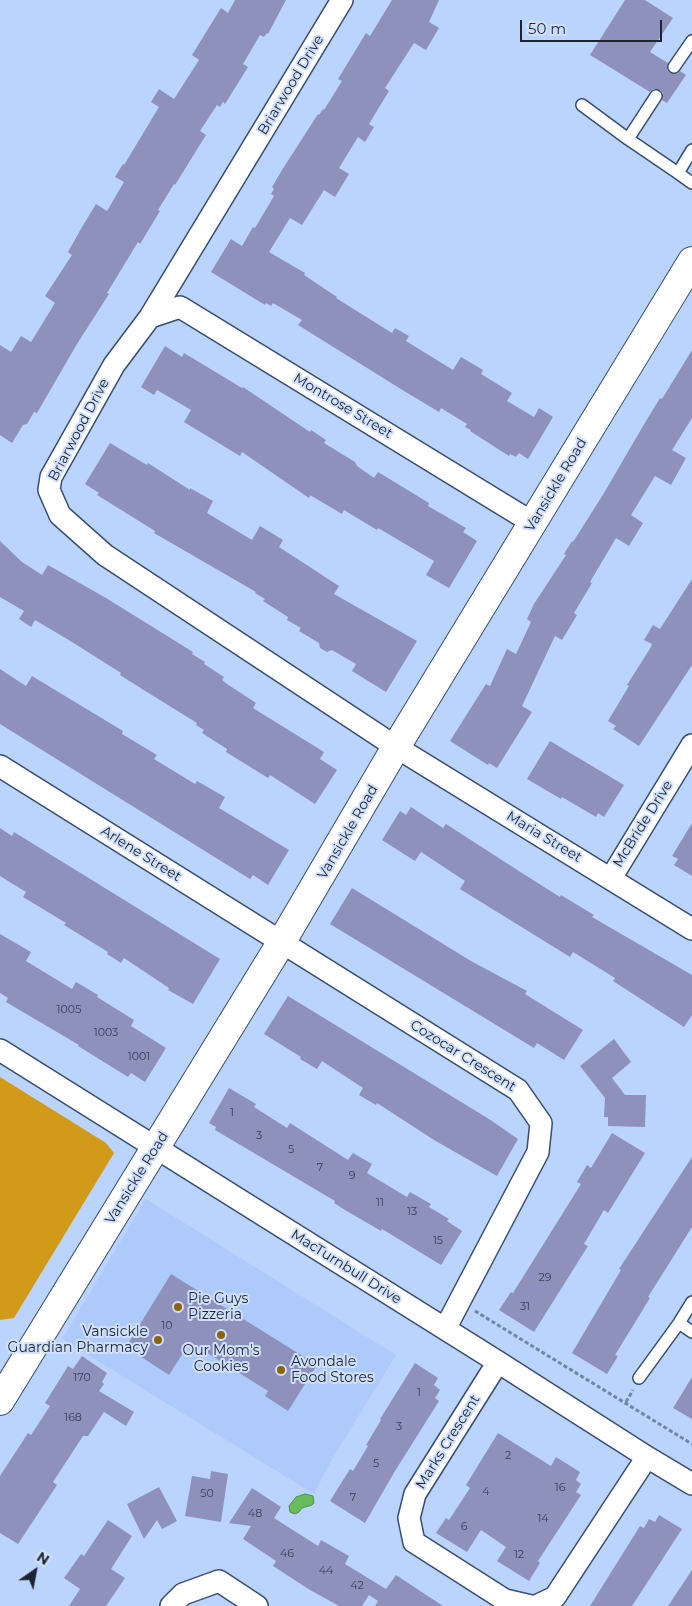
<!DOCTYPE html>
<html>
<head>
<meta charset="utf-8">
<style>
  body { margin:0 }
  #map { position:relative; width:692px; height:1606px; overflow:hidden; background:#bbd4fd; font-family:Montserrat,sans-serif }
  canvas { display:block }
  .north { position:absolute; left:10px; top:1546px; width:50px; height:50px; -webkit-text-stroke:4px #d1e0fa; paint-order:stroke; rotate:33deg; font-size:14px; font-weight:700; line-height:20px; text-align:center; color:#1b2433 }
  .north::after { content:''; display:block; margin:auto; width:18px; height:22px; background:#1b2433; clip-path:polygon(50% 0,100% 100%,50% 72%,0 100%) }
  .scale { position:absolute; left:520px; top:20px; width:142px; height:22px; box-sizing:border-box; border:2px solid #1b2433; border-top:0; padding-left:6px; font-size:15px; line-height:18px; white-space:nowrap; color:#1b2433; -webkit-text-stroke:4px #d1e0fa; paint-order:stroke }
</style>
</head>
<body>
<div id="map">
<canvas width="692" height="1606"></canvas>
<div class="north">N</div>
<div class="scale">50 m</div>
</div>
<script>
const context = document.querySelector('canvas').getContext('2d');
context.lineJoin = 'round';
function paint(path, color) { context.fillStyle = color; context.fill(path, 'evenodd'); }
const poly = rows => new Path2D(rows.map(r => 'M' + r).join(''));
function trace(path, color, width, dash) { context.strokeStyle = color; context.lineWidth = width; context.lineCap = dash ? 'butt' : 'round'; context.setLineDash(dash || []); context.stroke(path); }
function drawText(font, color, halo, rows, align = 'center') {
  context.font = font + ' Montserrat,sans-serif'; context.lineWidth = 4; context.setLineDash([]); context.textBaseline = 'middle'; context.strokeStyle = halo; context.fillStyle = color; for (const [text, x, y, turn = 0] of rows) {
    context.save(); context.translate(x, y); context.rotate((+turn || 0) * Math.PI / 180); context.textAlign = isNaN(turn) ? turn : align; if (halo) context.strokeText(text, 0, 0); context.fillText(text, 0, 0); context.restore();
  }
}
paint(poly([
  [146,1199,396,1355,331,1461,314,1494,62,1339]
]), '#aecafa');
paint(poly([
  [0,1077,106,1143,114,1153,14,1318,0,1320]
]), '#d29a19');
const water = poly([
  [305,1494,313,1496,314,1503,312,1505,302,1508,299,1512,295,1514,290,1512,289,1506,296,1497,305,1494]
]);
paint(water, '#68bc5b');
trace(water, '#518e4f', 1);
paint(poly([
  [235,0,286,0,268,34,267,33,264,37,260,35,243,64,248,67,225,104,223,102,220,107,217,105,200,131,206,135,175,185,174,184,158,210,160,211,140,244,138,242,107,293,109,294,77,344,37,413,34,412,27,424,23,425,12,443,0,435,0,345,11,352,21,336,31,342,55,303,45,296,72,255,68,252,82,227,96,204,107,211,124,182,115,177,123,164,124,165,159,107,151,102,159,89,174,99,199,60,192,55,221,8,228,13],
  [392,0,439,0,429,22,439,28,426,50,414,43,385,88,389,91,369,124,374,127,365,142,358,137,339,168,349,174,335,197,324,190,302,225,290,218,269,252,305,273,304,275,337,297,336,298,392,333,395,328,409,336,406,341,453,370,461,357,483,370,481,374,512,393,507,401,534,417,539,408,553,417,528,459,519,453,516,457,510,454,509,456,470,431,471,430,465,427,467,424,441,408,439,412,404,391,298,325,302,320,273,303,271,306,266,303,265,305,211,272,231,239,242,246,253,227,255,228,274,196,271,194,274,189,272,187,282,170,318,114,319,115,323,109,324,110,342,81,338,79,366,33,370,36],
  [625,0,645,0,673,18,650,52,668,63,667,70,670,73,677,74,680,71,686,75,667,103,662,100,663,93,660,90,653,89,650,92,590,55],
  [165,346,182,357,184,353,242,388,243,387,310,432,311,430,326,440,324,443,355,462,357,466,374,478,378,472,429,503,428,506,466,528,463,532,477,541,449,588,426,575,434,561,378,528,377,530,344,510,342,514,310,495,309,498,242,452,240,456,184,422,191,410,157,390,154,395,141,387],
  [692,350,692,418,672,450,686,458,671,485,655,476,631,515,643,523,629,546,616,538,590,582,592,583,574,613,577,615,562,640,555,636,522,706,532,712,497,768,489,763,488,765,450,741,486,684,490,686,507,649,516,654,531,622,527,619,534,604,566,555,564,554,572,541,573,542,604,493,643,426,660,398,662,399],
  [110,443,147,465,148,463,190,490,190,488,213,501,207,513,252,540,260,526,283,540,279,547,339,586,334,594,417,641,386,692,352,671,356,664,332,650,327,652,320,648,319,643,299,631,301,628,287,620,288,617,263,601,265,599,255,593,256,592,154,533,155,531,97,495,99,493,85,484],
  [0,541,22,562,42,575,48,565,106,598,193,652,192,654,205,662,204,664,224,677,222,680,227,684,256,703,253,708,324,752,320,759,337,770,315,804,270,775,268,778,226,752,227,749,202,733,204,730,196,725,197,723,142,689,120,675,121,673,72,642,35,620,31,627,19,619,24,611,0,597],
  [692,579,692,665,639,746,613,729,616,726,608,721,629,686,627,685,651,647,652,644,644,640,653,625,660,629],
  [0,669,26,686,32,676,123,731,122,734,157,755,154,759,195,784,197,781,225,797,219,808,289,850,268,885,253,875,250,879,0,724],
  [550,741,624,785,604,817,598,813,596,817,562,797,561,799,527,779],
  [411,807,443,828,446,824,522,873,560,897,561,895,594,915,592,917,692,975,692,1015,684,1027,613,981,615,978,573,952,570,957,460,889,465,881,421,852,415,861,382,840,400,811,406,815],
  [692,823,692,876,674,865,678,859,672,856],
  [0,828,12,836,14,832,220,959,193,1004,168,990,169,988,124,958,121,963,107,954,108,952,64,925,66,923,23,897,26,892,0,876],
  [352,888,471,961,527,991,525,994,583,1030,564,1060,537,1043,534,1048,330,924],
  [0,934,31,952,26,961,72,989,76,982,98,995,97,997,134,1020,131,1026,166,1048,145,1082,131,1073,128,1077,78,1046,79,1045,6,1002,8,998,0,993],
  [288,996,489,1119,518,1139,497,1176,434,1140,377,1103,376,1105,359,1095,363,1088,322,1061,317,1069,300,1059,301,1057,264,1034],
  [614,1039,631,1062,612,1078,625,1095,646,1095,645,1127,608,1126,608,1117,604,1117,605,1098,580,1066],
  [229,1088,256,1104,254,1107,287,1128,290,1123,348,1160,353,1153,372,1164,367,1173,407,1197,410,1192,431,1204,429,1207,449,1219,447,1221,462,1231,441,1265,382,1229,381,1231,345,1210,334,1203,335,1201,215,1130,216,1127,209,1123],
  [612,1133,645,1153,608,1213,604,1210,584,1244,588,1246,534,1332,499,1310,511,1292,513,1293,581,1184,577,1182,587,1165,591,1168],
  [692,1157,692,1227,648,1297,650,1298,615,1355,618,1356,607,1374,572,1353,621,1270,619,1269],
  [171,1274,317,1365,288,1411,265,1396,268,1391,190,1342,169,1375,126,1347],
  [82,1356,107,1373,102,1382,104,1384,99,1391,134,1412,126,1426,104,1412,88,1436,83,1436,53,1482,57,1485,18,1544,0,1533,0,1476,28,1433,31,1435,50,1406,45,1403,68,1366,73,1369],
  [415,1363,438,1378,434,1385,440,1390,435,1398,439,1401,395,1471,365,1523,330,1501,350,1469,353,1471,368,1446,366,1445,381,1420,380,1419],
  [692,1377,692,1419,673,1408],
  [498,1433,551,1466,556,1457,580,1472,576,1480,581,1484,576,1492,581,1495,538,1561,540,1563,529,1581,497,1561,506,1547,481,1530,467,1552,436,1533,446,1518,449,1520,470,1488,466,1485],
  [211,1471,228,1474,221,1522,185,1516,192,1476,210,1479],
  [159,1487,177,1521,162,1529,157,1520,144,1539,127,1504],
  [252,1488,281,1507,274,1518,318,1546,321,1540,349,1556,345,1564,386,1589,396,1575,443,1606,375,1606,378,1601,369,1595,362,1606,339,1606,310,1590,273,1566,276,1561,243,1539,251,1526,229,1523],
  [659,1515,682,1529,632,1606,590,1606,640,1526,644,1528,649,1519,655,1522],
  [108,1520,132,1536,111,1569,125,1578,106,1606,69,1606,80,1589,64,1578,81,1554,84,1556],
  [692,1570,692,1606,668,1606]
]), '#8e91bc');
const service = poly([
  [674,67,692,41],
  [656,96,628,139,678,173],
  [582,105,628,139],
  [692,150,678,173,692,183],
  [679,1323,692,1332],
  [639,1378,679,1323,692,1302]
]);
const minor = poly([
  [342,0,150,317,114,365,51,477,49,490,60,515,105,555,396,747,692,929],
  [150,317,180,307,533,523],
  [0,766,518,1090,541,1123,538,1152,445,1329],
  [611,878,692,745],
  [0,1050,498,1362,647,1457,692,1484],
  [498,1362,415,1494,409,1518,414,1542,505,1600,531,1606],
  [171,1606,183,1594,219,1581,257,1606],
  [536,1606,555,1597,647,1457]
]);
const tertiary = poly([
  [0,1401,281,943,396,747,692,261]
]);
trace(service, '#384d6f', 14);
trace(minor, '#384d6f', 24);
trace(tertiary, '#384d6f', 30);
trace(poly([
  [475,1311,692,1444],
  [626,1402,633,1390]
]), '#7385a2', 3, [4, 2.5]);
trace(service, '#fff', 11);
trace(minor, '#fff', 21);
trace(tertiary, '#fff', 28);
for (const [x, y, r, color] of [
  [178,1307,5,"#8b6405"],
  [221,1335,5,"#8b6405"],
  [158,1340,5,"#8b6405"],
  [281,1370,5,"#8b6405"]
]) { const dot = new Path2D(); dot.arc(x, y, r, 0, 2 * Math.PI); context.fillStyle = color; context.fill(dot); trace(dot, '#d1e0fa', 2); }
drawText('11px', '#383f55', null, [
  ["1005",69,1010],
  ["1003",106,1033],
  ["1001",139,1057],
  ["1",232,1113],
  ["3",259,1136],
  ["5",291,1150],
  ["7",320,1168],
  ["9",352,1176],
  ["11",380,1203],
  ["13",412,1212],
  ["15",438,1241],
  ["29",545,1278],
  ["31",525,1307],
  ["10",167,1326],
  ["170",82,1378],
  ["1",419,1393],
  ["168",73,1418],
  ["3",399,1427],
  ["2",508,1456],
  ["5",376,1464],
  ["16",560,1488],
  ["4",486,1492],
  ["50",207,1494],
  ["7",353,1498],
  ["48",255,1514],
  ["14",543,1519],
  ["6",464,1527],
  ["46",287,1554],
  ["12",519,1555],
  ["44",326,1571],
  ["42",357,1586]
]);
drawText('14px', '#1b2433', '#d1e0fa', [
  ["Briarwood Drive",291,85,-59],
  ["Montrose Street",343,406,31],
  ["Briarwood Drive",79,430,-62],
  ["Vansickle Road",556,485,-59],
  ["McBride Drive",643,824,-58],
  ["Vansickle Road",348,832,-60],
  ["Maria Street",544,837,31],
  ["Arlene Street",141,854,32],
  ["Cozocar Crescent",463,1056,32],
  ["Vansickle Road",137,1178,-58],
  ["MacTurnbull Drive",346,1267,32],
  ["Marks Crescent",448,1442,-58]
]);
drawText('14px', '#1b2433', '#d1e0fa', [
  ["Pie Guys",188,1299],
  ["Pizzeria",188,1315],
  ["Vansickle",148,1332,"right"],
  ["Guardian Pharmacy",148,1348,"right"],
  ["Our Mom's",221,1351,"center"],
  ["Cookies",221,1367,"center"],
  ["Avondale",291,1362],
  ["Food Stores",291,1378]
], 'left');
</script>
</body>
</html>
